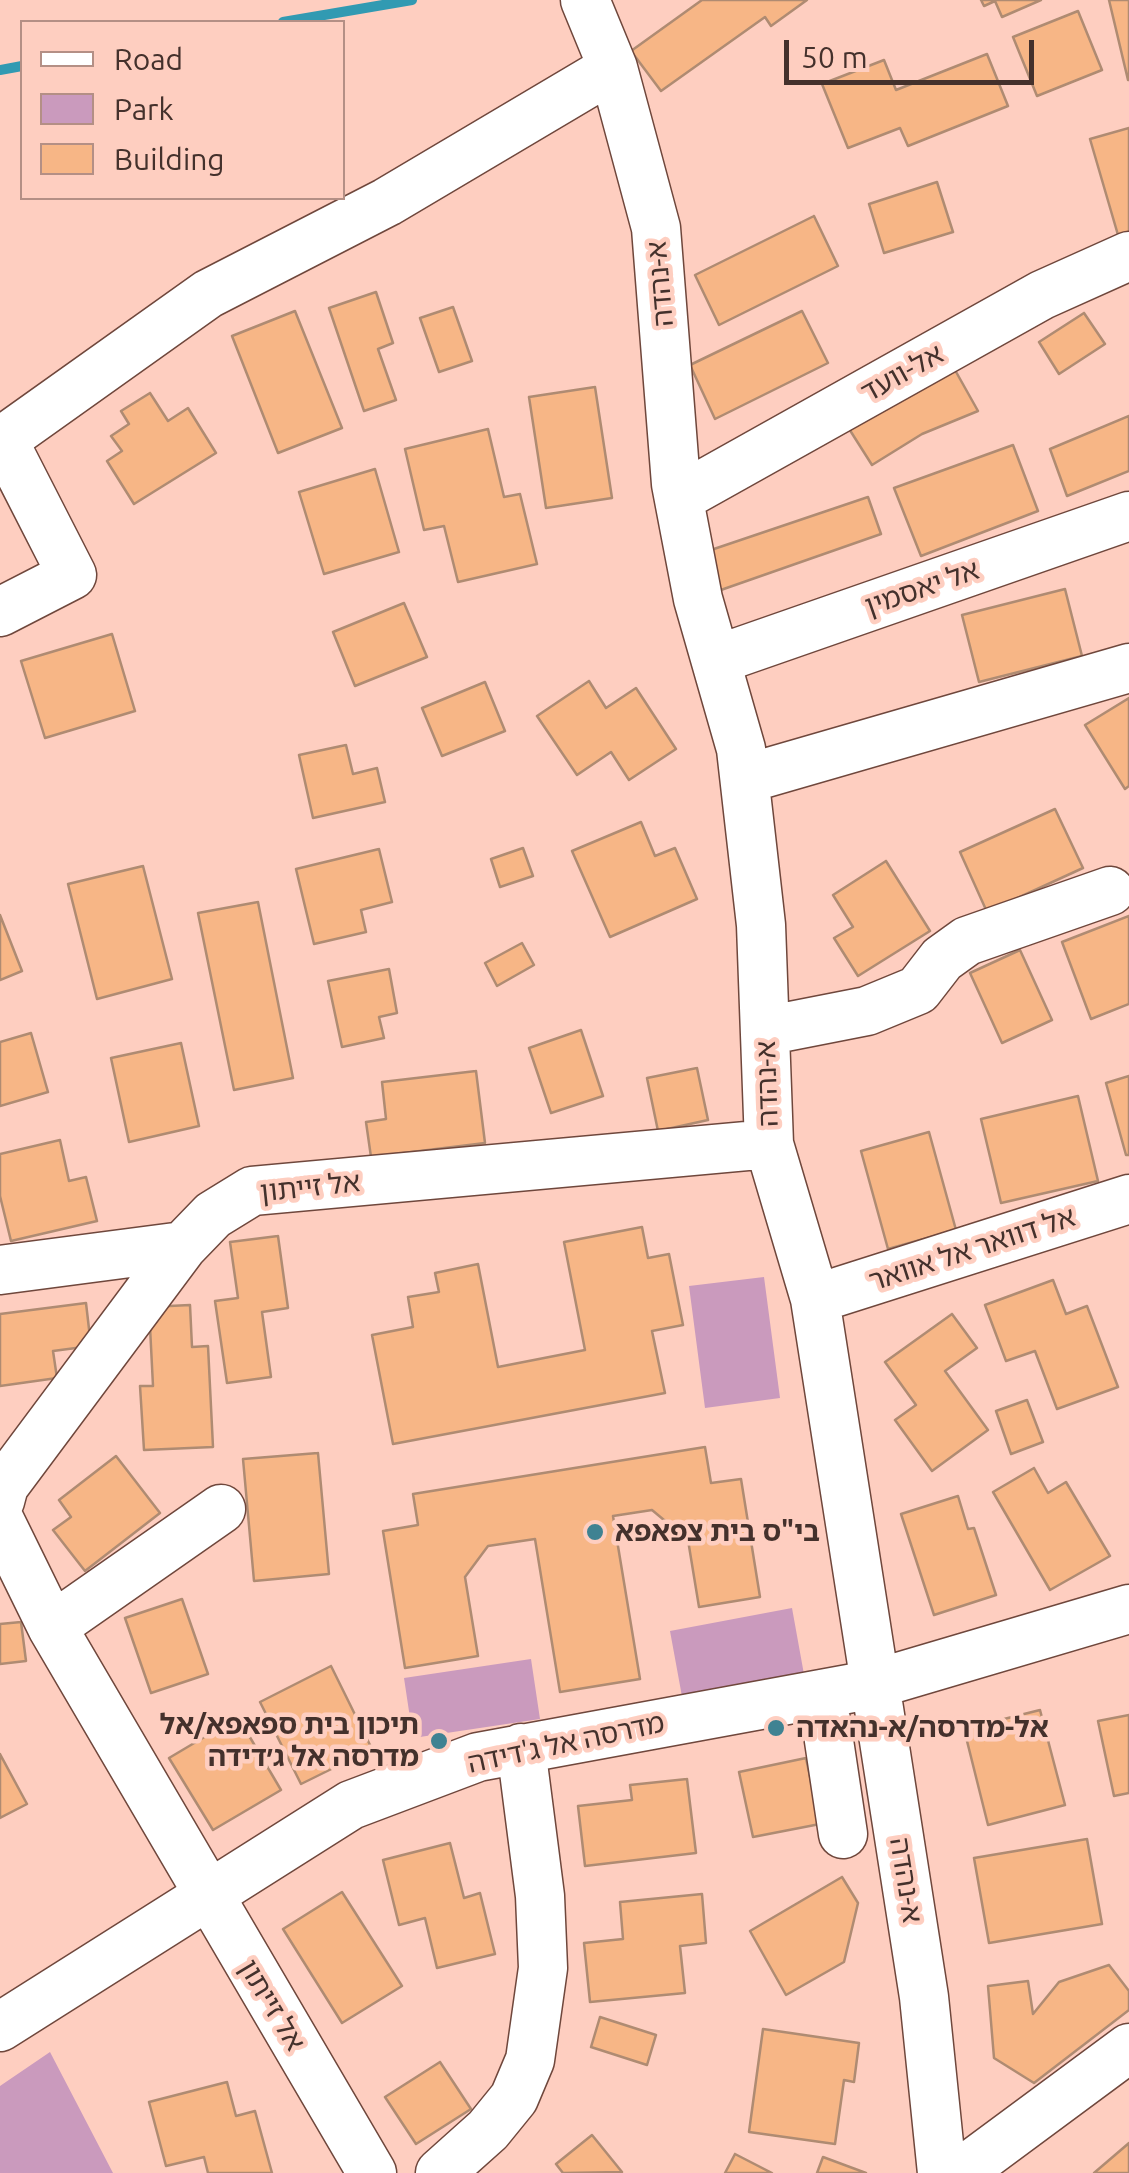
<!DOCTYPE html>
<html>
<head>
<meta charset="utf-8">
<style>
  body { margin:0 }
  #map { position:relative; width:1129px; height:2173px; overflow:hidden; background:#fecec0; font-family:Ubuntu,sans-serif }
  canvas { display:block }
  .legend { position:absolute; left:20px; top:20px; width:325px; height:180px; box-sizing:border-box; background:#fecec0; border:2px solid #b48f85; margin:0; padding:12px 18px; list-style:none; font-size:30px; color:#44312c }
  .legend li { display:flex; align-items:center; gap:20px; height:50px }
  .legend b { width:50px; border:2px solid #b48f85 }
  .scale { position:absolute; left:784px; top:40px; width:250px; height:45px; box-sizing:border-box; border:5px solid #44312c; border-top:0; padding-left:12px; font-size:30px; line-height:35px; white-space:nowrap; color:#44312c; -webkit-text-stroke:8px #fecec0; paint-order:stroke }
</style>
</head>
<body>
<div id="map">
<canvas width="1129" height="2173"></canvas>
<ul class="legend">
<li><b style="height:12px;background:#fff"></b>Road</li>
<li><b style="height:28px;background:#ca9abd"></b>Park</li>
<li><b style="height:28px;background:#f7b686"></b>Building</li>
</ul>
<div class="scale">50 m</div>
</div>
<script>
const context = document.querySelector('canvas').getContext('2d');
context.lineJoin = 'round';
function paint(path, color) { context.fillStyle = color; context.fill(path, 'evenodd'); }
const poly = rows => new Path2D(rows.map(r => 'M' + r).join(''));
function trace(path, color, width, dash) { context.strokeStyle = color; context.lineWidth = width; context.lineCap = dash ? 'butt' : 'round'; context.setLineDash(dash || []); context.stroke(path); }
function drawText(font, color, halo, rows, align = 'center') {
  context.font = font + ' Ubuntu,"Noto Sans Hebrew",sans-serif'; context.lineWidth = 9; context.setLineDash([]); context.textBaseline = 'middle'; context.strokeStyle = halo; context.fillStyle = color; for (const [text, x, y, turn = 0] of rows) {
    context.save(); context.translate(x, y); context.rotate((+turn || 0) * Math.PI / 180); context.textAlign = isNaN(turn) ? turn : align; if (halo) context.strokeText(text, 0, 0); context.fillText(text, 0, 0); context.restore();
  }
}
paint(poly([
  [764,1277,780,1398,705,1408,689,1286],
  [792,1608,805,1680,683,1702,670,1631],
  [531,1659,540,1719,413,1738,404,1678],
  [50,2052,113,2173,0,2173,0,2086]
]), '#ca9abd');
trace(poly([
  [283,22,412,0],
  [0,70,22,66]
]), '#319ab2', 10);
const building = poly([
  [702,0,807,0,771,26,765,17,661,91,631,51,702,0],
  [981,0,1041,0,1002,17,995,1,984,6,981,0],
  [1109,0,1129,0,1129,80,1128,80,1109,0],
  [1078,11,1102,70,1037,96,1013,37,1078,11],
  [987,54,1008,106,908,146,900,128,848,148,822,84,884,60,896,90,987,54],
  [1129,128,1129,232,1118,235,1090,139,1129,128],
  [937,182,953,232,884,253,869,204,937,182],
  [814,216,838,266,719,325,695,275,814,216],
  [376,292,393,343,378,349,396,400,364,411,329,308,376,292],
  [453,307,472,361,439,372,420,318,453,307],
  [295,311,342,428,278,453,232,336,295,311],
  [802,311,828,363,715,419,690,365,802,311],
  [1084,313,1105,344,1059,374,1039,342,1084,313],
  [955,370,978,411,922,434,872,465,846,424,955,370],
  [595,387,612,498,546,508,529,397,595,387],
  [150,393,168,421,188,408,216,453,134,504,107,461,122,451,111,436,129,424,121,411,150,393],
  [1129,416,1129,471,1067,496,1050,449,1129,416],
  [488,429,504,497,520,494,537,564,458,582,444,526,424,530,405,449,488,429],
  [1013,445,1038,511,921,556,894,488,1013,445],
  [375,469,399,552,324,574,299,492,375,469],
  [868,497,881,534,718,591,705,552,868,497],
  [1065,589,1082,656,979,682,962,615,1065,589],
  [404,603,427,657,355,686,333,632,404,603],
  [112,634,135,711,45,738,21,661,112,634],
  [589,681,606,708,636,688,676,749,629,780,611,752,577,775,537,716,589,681],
  [485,682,505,731,442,756,422,708,485,682],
  [1129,698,1129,786,1125,789,1085,725,1129,698],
  [346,745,353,774,377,768,385,802,313,818,299,755,346,745],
  [1055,809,1083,868,987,912,960,852,1055,809],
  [641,822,655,856,675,848,697,899,610,937,572,851,641,822],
  [523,848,533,876,500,887,491,859,523,848],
  [379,849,392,902,361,910,366,932,314,944,296,869,379,849],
  [886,861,930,931,858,976,834,938,853,927,833,895,886,861],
  [143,866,172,979,97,999,68,884,143,866],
  [258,902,293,1078,234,1090,198,913,258,902],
  [0,915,22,971,0,980,0,915],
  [1129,916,1129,1004,1091,1019,1062,942,1129,916],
  [522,943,534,965,497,986,485,963,522,943],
  [1020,950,1052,1020,1002,1043,970,973,1020,950],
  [389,969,397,1013,379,1017,384,1038,342,1047,328,981,389,969],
  [581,1030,603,1096,551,1113,529,1048,581,1030],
  [31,1033,48,1092,0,1106,0,1042,31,1033],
  [181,1043,199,1126,129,1142,111,1058,181,1043],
  [697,1068,708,1120,658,1131,647,1078,697,1068],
  [476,1071,485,1143,371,1157,366,1122,386,1119,382,1082,476,1071],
  [1129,1076,1129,1155,1126,1155,1106,1083,1129,1076],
  [1078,1096,1098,1181,1001,1203,981,1119,1078,1096],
  [929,1132,956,1230,888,1249,861,1151,929,1132],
  [60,1140,69,1181,86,1177,97,1221,11,1241,0,1196,0,1154,60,1140],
  [642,1227,648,1258,669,1254,683,1325,652,1331,665,1393,393,1444,372,1335,413,1327,408,1297,439,1292,435,1273,478,1264,498,1367,585,1350,564,1242,642,1227],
  [278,1236,288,1308,262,1312,271,1377,227,1383,215,1301,238,1298,230,1242,278,1236],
  [1053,1280,1066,1314,1087,1306,1118,1387,1057,1409,1035,1351,1006,1361,985,1305,1053,1280],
  [86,1303,91,1346,53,1351,57,1378,0,1386,0,1314,86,1303],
  [190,1305,192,1347,208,1346,213,1447,144,1450,140,1386,153,1386,149,1307,190,1305],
  [952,1314,977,1348,945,1371,988,1430,932,1471,895,1420,916,1405,885,1362,952,1314],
  [1027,1400,1043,1442,1011,1454,996,1411,1027,1400],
  [705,1447,711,1483,741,1479,760,1597,699,1607,688,1540,652,1510,613,1516,640,1679,560,1692,535,1539,488,1546,465,1577,478,1656,405,1668,383,1531,418,1525,413,1494,705,1447],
  [318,1453,329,1574,254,1581,243,1459,318,1453],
  [116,1456,160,1513,85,1571,53,1530,71,1517,59,1500,116,1456],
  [1034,1468,1048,1493,1066,1482,1110,1556,1050,1590,993,1492,1034,1468],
  [958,1496,968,1529,974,1528,996,1595,934,1615,901,1514,958,1496],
  [182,1599,208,1674,151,1693,125,1618,182,1599],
  [21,1622,26,1661,0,1664,0,1624,21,1622],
  [331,1666,372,1749,301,1784,260,1702,331,1666],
  [1040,1710,1065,1805,988,1825,964,1729,1040,1710],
  [1129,1715,1129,1793,1114,1796,1098,1721,1129,1715],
  [238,1717,281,1790,213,1830,169,1758,238,1717],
  [0,1754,27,1804,0,1818,0,1754],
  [806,1758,820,1824,753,1837,739,1772,806,1758],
  [687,1779,696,1853,585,1866,578,1806,632,1800,630,1785,687,1779],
  [1087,1839,1102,1924,989,1943,974,1858,1087,1839],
  [450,1843,464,1898,480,1893,495,1954,437,1968,425,1918,399,1925,383,1860,450,1843],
  [842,1877,858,1903,844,1962,786,1995,750,1931,842,1877],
  [342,1892,402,1986,342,2023,283,1929,342,1892],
  [702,1894,706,1943,680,1946,685,1993,590,2002,584,1943,623,1939,620,1902,702,1894],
  [1109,1965,1129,1991,1129,2010,1034,2083,994,2058,988,1986,1028,1981,1033,2014,1059,1982,1109,1965],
  [600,2017,656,2035,647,2065,591,2047,600,2017],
  [763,2029,859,2043,854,2082,844,2080,835,2144,749,2132,763,2029],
  [440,2062,471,2109,416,2144,385,2097,440,2062],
  [227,2082,236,2116,255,2111,272,2173,208,2173,204,2157,166,2166,149,2102,227,2082],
  [592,2135,622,2172,563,2173,556,2164,592,2135],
  [1129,2143,1129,2173,1094,2173,1129,2143],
  [735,2154,772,2173,725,2173,735,2154],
  [823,2157,866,2173,817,2173,823,2157]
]);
paint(building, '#f7b686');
trace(building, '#af8b72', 2.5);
const minor = poly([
  [585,0,613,68,656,228,676,484,698,599,741,749,761,925,769,1144,815,1299,924,1997,942,2173],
  [679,498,1042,295,1129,256],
  [0,612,72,575,3,440,208,294,387,202,613,68],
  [716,660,1129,516],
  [745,779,1129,668],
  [765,1031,867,1011,918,990,942,959,967,941,1110,891],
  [0,1270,183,1246],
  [815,1299,1129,1199],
  [0,1501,4,1486,183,1246,213,1215,252,1191,769,1144],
  [0,1521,52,1627,372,2173],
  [52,1627,221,1509],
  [822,1694,843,1834],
  [0,2027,351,1805,478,1757,875,1684,1129,1609],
  [440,2173,488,2130,514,2098,530,2060,543,1968,540,1896,521,1748],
  [960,2173,1129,2048]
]);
trace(minor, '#6f473c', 51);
trace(minor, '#fff', 48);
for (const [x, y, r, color] of [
  [595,1532,10,"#3f8292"],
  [776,1728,10,"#3f8292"],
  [439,1741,10,"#3f8292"]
]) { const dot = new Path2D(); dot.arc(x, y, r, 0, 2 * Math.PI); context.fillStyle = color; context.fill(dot); trace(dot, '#fecec0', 4); }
drawText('28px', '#44312c', '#fecec0', [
  ["א-נהדה",660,284,-95],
  ["אל-וועד",902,373,-29],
  ["אל יאסמין",922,588,-19],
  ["א-נהדה",767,1084,-92],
  ["אל זייתון",310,1187,-6],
  ["אל דוואר אל אוואר",972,1249,-18],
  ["מדרסה אל ג'דידה",566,1743,-12],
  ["א-נהדה",906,1880,81],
  ["אל זייתון",272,2005,59]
]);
drawText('bold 28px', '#44312c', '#fecec0', [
  ["בי\"ס בית צפאפא",615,1532],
  ["תיכון בית ספאפא/אל",419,1725,"right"],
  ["מדרסה אל ג׳דידה",419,1757,"right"],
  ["אל-מדרסה/א-נהאדה",796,1728]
], 'left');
</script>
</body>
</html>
